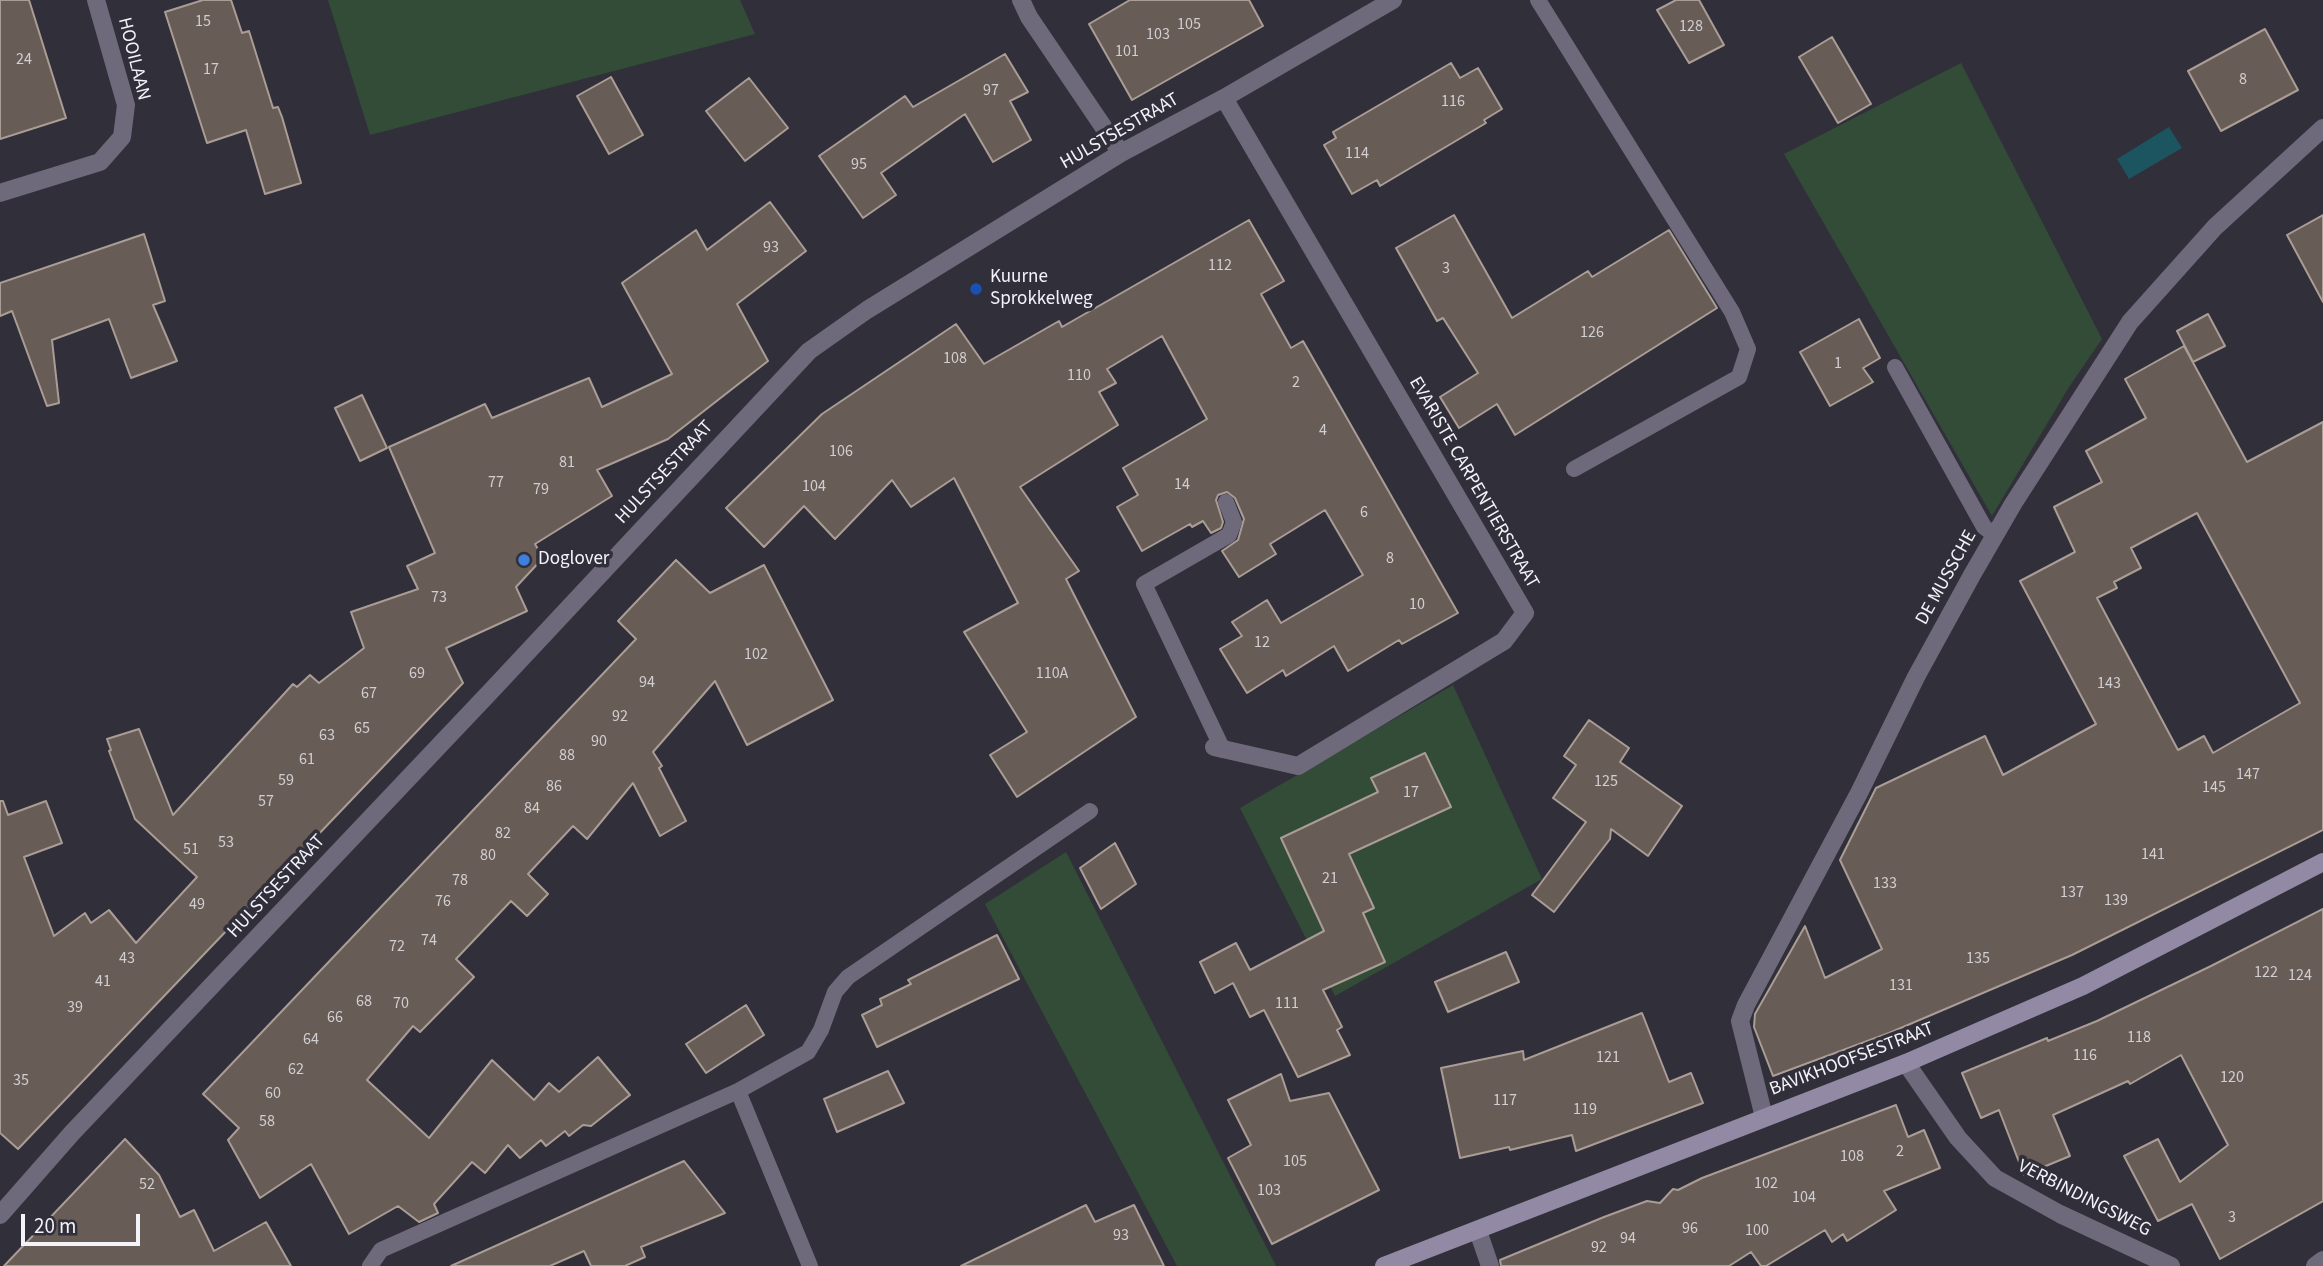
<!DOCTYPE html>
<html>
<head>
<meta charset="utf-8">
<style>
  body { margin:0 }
  #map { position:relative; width:2323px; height:1266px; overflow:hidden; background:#312f3a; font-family:"Source Sans 3",sans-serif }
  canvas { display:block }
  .scale { position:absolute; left:21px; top:1214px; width:119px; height:32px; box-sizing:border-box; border:4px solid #f4f3fa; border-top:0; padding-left:9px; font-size:21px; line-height:24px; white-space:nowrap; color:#f4f3fa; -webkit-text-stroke:5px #312f3a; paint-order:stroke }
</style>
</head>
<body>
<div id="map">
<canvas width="2323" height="1266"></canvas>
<div class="scale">20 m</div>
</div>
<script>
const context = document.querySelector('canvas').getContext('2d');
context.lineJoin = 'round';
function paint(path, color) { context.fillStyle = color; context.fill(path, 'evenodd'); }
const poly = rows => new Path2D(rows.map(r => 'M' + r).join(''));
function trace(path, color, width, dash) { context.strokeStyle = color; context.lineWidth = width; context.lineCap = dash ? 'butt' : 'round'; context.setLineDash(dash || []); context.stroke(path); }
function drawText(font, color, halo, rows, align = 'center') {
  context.font = font + ' "Source Sans 3",sans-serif'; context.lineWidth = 7; context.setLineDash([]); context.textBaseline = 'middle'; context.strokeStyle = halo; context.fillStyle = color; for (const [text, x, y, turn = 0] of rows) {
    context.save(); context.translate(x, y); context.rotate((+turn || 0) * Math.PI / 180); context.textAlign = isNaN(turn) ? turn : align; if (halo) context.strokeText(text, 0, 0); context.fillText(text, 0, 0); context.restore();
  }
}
paint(poly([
  [328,0,740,0,755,34,370,135],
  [1961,63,2102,339,2069,387,1992,516,1784,154],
  [1453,685,1542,879,1335,996,1240,808],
  [1066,852,1276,1266,1177,1266,985,904]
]), '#324c38');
paint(poly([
  [2169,127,2182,148,2129,179,2117,159]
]), '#1c5560');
const building = poly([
  [0,0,29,0,66,118,0,139,0,0],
  [203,0,231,0,242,33,249,31,273,108,278,107,282,117,301,183,265,194,246,130,207,143,165,12,203,0],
  [1130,0,1249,0,1263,26,1132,100,1089,24,1130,0],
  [1676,0,1699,0,1724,45,1689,63,1657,10,1676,0],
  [2265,29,2298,90,2221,131,2188,71,2265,29],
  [1832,37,1871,104,1838,123,1799,57,1832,37],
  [1005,54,1028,92,1010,101,1031,140,993,162,965,114,881,173,896,195,863,218,819,156,905,96,913,107,1005,54],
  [1451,63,1460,78,1478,68,1502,109,1484,120,1486,123,1380,186,1377,180,1352,194,1324,145,1336,138,1333,132,1451,63],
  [611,77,643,135,609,154,577,96,611,77],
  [749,78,788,128,745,161,706,111,749,78],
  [770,202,806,251,737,304,768,361,668,439,597,470,612,496,535,544,543,558,516,587,527,611,446,648,463,683,18,1149,0,1133,0,801,3,801,8,815,46,801,62,843,24,857,54,936,85,913,91,923,109,910,136,943,197,877,135,819,109,751,111,750,107,739,139,729,173,815,293,684,297,687,310,675,319,683,364,648,351,612,418,589,407,566,435,553,389,447,485,404,492,418,589,378,602,407,672,374,622,283,696,230,707,250,770,202],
  [1454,215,1512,318,1588,271,1592,277,1669,230,1717,308,1515,435,1497,404,1459,428,1440,397,1478,373,1443,318,1437,321,1396,248,1454,215],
  [2323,215,2323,302,2287,235,2323,215],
  [1249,220,1284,281,1261,294,1291,348,1303,341,1458,613,1402,644,1399,640,1348,671,1334,646,1286,676,1283,670,1247,693,1220,649,1242,636,1232,622,1267,600,1281,623,1363,575,1325,510,1270,544,1276,554,1239,577,1222,551,1238,540,1244,519,1235,498,1227,492,1218,495,1216,500,1223,522,1221,528,1211,533,1203,521,1192,527,1190,524,1142,551,1117,507,1138,495,1123,468,1207,419,1162,336,1107,369,1116,383,1099,392,1118,425,1020,487,1079,571,1066,579,1136,717,1017,797,990,755,1027,732,964,632,1018,603,954,478,911,507,892,480,835,539,804,506,764,547,726,508,822,414,956,324,984,364,1059,321,1062,327,1249,220],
  [144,234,165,301,153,305,177,361,131,378,109,319,52,340,59,403,47,406,12,311,0,316,0,283,144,234],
  [2208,314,2225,346,2193,362,2177,331,2208,314],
  [1859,319,1880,358,1863,368,1873,382,1830,406,1800,352,1859,319],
  [2184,346,2247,462,2323,422,2323,830,2072,955,1889,1033,1773,1076,1754,1027,1755,1014,1805,926,1825,978,1882,949,1840,860,1876,788,1985,736,2003,775,2096,724,2020,581,2075,552,2054,507,2102,482,2086,451,2146,418,2125,379,2184,346],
  [2197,513,2300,703,2213,753,2204,736,2178,750,2097,598,2117,588,2114,582,2141,568,2131,548,2197,513],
  [362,395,387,448,360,461,335,408,362,395],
  [676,560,710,593,764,565,833,700,747,745,715,681,653,752,662,766,659,768,686,821,660,836,633,783,587,839,573,826,528,874,548,894,527,916,511,901,456,959,474,977,420,1032,413,1026,367,1080,429,1138,492,1060,534,1100,549,1083,559,1092,598,1057,630,1095,591,1126,583,1125,569,1136,565,1131,546,1146,541,1140,520,1158,508,1145,485,1173,472,1162,434,1204,438,1213,419,1222,398,1206,349,1234,311,1164,260,1198,228,1140,239,1128,203,1094,636,639,618,621,676,560],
  [1589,720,1629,748,1620,762,1682,806,1648,856,1611,829,1610,839,1554,912,1532,895,1586,822,1553,798,1576,765,1564,756,1589,720],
  [1425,753,1451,807,1349,854,1374,908,1363,913,1385,962,1323,990,1342,1027,1337,1030,1350,1055,1298,1077,1264,1010,1250,1017,1233,983,1215,993,1200,962,1236,943,1250,970,1324,931,1281,838,1378,792,1371,778,1425,753],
  [1115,843,1136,884,1101,909,1080,868,1115,843],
  [2323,909,2323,1201,2220,1259,2192,1204,2158,1221,2124,1156,2158,1139,2180,1182,2228,1145,2181,1055,2130,1084,2128,1081,2053,1115,2070,1156,2024,1175,1999,1110,1981,1118,1962,1073,2047,1038,2048,1041,2097,1021,2211,966,2323,909],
  [997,935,1019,979,877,1047,862,1015,882,1005,880,999,911,984,908,980,997,935],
  [1506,952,1519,982,1448,1012,1435,982,1506,952],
  [746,1005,764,1035,706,1073,686,1044,746,1005],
  [1642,1013,1669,1082,1691,1073,1703,1103,1576,1151,1572,1135,1510,1150,1509,1147,1460,1158,1441,1068,1523,1051,1524,1060,1642,1013],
  [888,1071,904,1103,837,1132,824,1099,888,1071],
  [1281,1074,1290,1101,1329,1093,1379,1190,1272,1244,1228,1158,1251,1145,1228,1100,1281,1074],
  [1896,1105,1908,1137,1924,1130,1940,1168,1884,1191,1896,1210,1847,1241,1843,1234,1832,1242,1825,1230,1766,1266,1761,1266,1751,1252,1729,1266,1501,1266,1500,1260,1604,1217,1647,1201,1660,1203,1673,1189,1678,1190,1702,1178,1896,1105],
  [125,1139,159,1175,180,1217,194,1210,214,1251,266,1222,291,1266,4,1266,125,1139],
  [684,1161,725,1213,641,1247,645,1257,625,1266,591,1266,584,1251,550,1266,451,1266,684,1161],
  [1086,1205,1095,1222,1134,1205,1164,1266,961,1266,1086,1205]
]);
paint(building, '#685d56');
trace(building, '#aa9d95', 2);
trace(poly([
  [1538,0,1732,312,1748,349,1739,377,1574,469],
  [1895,367,1984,527,1995,535],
  [1223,750,1144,584,1229,535,1234,522,1226,502],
  [738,1091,808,1052,821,1030,835,992,848,977,1090,811],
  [370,1266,381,1250,738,1091,810,1266]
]), '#6f6a7b', 16);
trace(poly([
  [1021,0,1029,17,1121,153],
  [0,193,100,162,122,137,126,105,96,0],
  [1214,747,1298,766,1504,641,1525,613,1224,98],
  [1906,1063,1958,1138,1995,1178,2060,1214,2171,1266],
  [1764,1117,1740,1021,1746,1005,1859,793,1916,677,1972,575,2013,504,2130,322,2215,227,2323,128],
  [0,1215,72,1133,491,691,809,351,867,310,1121,153,1224,98,1393,0],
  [1478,1231,1490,1266],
  [2315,1266,2323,1260]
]), '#6f6a7b', 18);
trace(poly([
  [1384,1266,1906,1063,2083,986,2323,862]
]), '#9289a4', 18);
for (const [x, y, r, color] of [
  [976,289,7,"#1a4fb4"],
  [524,560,7,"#3f7fe0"]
]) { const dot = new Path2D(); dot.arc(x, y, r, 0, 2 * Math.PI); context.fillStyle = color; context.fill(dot); trace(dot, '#312f3a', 2.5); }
drawText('16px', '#d1ced1', null, [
  ["15",203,22],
  ["105",1189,25],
  ["128",1691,27],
  ["103",1158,35],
  ["101",1127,52],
  ["24",24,60],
  ["17",211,70],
  ["8",2243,80],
  ["97",991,91],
  ["116",1453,102],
  ["114",1357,154],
  ["95",859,165],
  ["93",771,248],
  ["112",1220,266],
  ["3",1446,269],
  ["126",1592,333],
  ["108",955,359],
  ["1",1838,364],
  ["110",1079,376],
  ["2",1296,383],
  ["4",1323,431],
  ["106",841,452],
  ["81",567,463],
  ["77",496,483],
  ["14",1182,485],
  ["104",814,487],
  ["79",541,490],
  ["6",1364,513],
  ["8",1390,559],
  ["73",439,598],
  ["10",1417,605],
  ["12",1262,643],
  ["102",756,655],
  ["69",417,674],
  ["110A",1052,674],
  ["94",647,683],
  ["143",2109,684],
  ["67",369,694],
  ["92",620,717],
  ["65",362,729],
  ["63",327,736],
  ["90",599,742],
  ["88",567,756],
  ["61",307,760],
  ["147",2248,775],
  ["59",286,781],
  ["125",1606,782],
  ["86",554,787],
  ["145",2214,788],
  ["17",1411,793],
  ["57",266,802],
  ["84",532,809],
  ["82",503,834],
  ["53",226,843],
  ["51",191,850],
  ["141",2153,855],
  ["80",488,856],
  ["21",1330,879],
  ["78",460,881],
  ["133",1885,884],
  ["137",2072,893],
  ["139",2116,901],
  ["76",443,902],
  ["49",197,905],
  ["74",429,941],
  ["72",397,947],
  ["43",127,959],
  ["135",1978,959],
  ["122",2266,973],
  ["124",2300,976],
  ["41",103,982],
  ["131",1901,986],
  ["68",364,1002],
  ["70",401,1004],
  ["111",1287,1004],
  ["39",75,1008],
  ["66",335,1018],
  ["118",2139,1038],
  ["64",311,1040],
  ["116",2085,1056],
  ["121",1608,1058],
  ["62",296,1070],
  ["120",2232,1078],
  ["35",21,1081],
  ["60",273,1094],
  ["117",1505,1101],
  ["119",1585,1110],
  ["58",267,1122],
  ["2",1900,1152],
  ["108",1852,1157],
  ["105",1295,1162],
  ["102",1766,1184],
  ["52",147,1185],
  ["103",1269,1191],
  ["104",1804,1198],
  ["3",2232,1218],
  ["96",1690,1229],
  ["100",1757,1231],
  ["93",1121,1236],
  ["94",1628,1239],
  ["92",1599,1248]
]);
drawText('19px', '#f4f3fa', '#312f3a', [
  ["HOOILAAN",133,59,76],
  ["HULSTSESTRAAT",1120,132,-30],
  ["HULSTSESTRAAT",665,473,-47],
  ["EVARISTE CARPENTIERSTRAAT",1473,483,60],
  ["DE MUSSCHE",1947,578,-61],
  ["HULSTSESTRAAT",277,887,-47],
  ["BAVIKHOOFSESTRAAT",1852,1060,-21],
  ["VERBINDINGSWEG",2084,1199,27]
]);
drawText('19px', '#f4f3fa', '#312f3a', [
  ["Kuurne",990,278],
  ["Sprokkelweg",990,300],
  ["Doglover",538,560]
], 'left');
</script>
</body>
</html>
